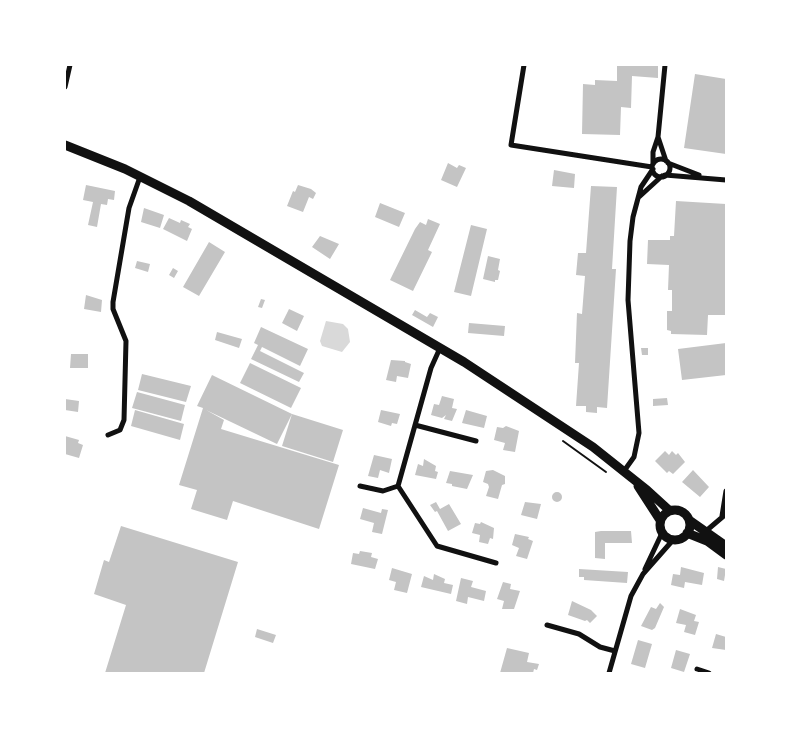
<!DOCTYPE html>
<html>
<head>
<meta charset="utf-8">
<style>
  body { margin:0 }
  #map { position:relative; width:791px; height:738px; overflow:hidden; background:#fff; font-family:Figtree,sans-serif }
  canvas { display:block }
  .frame { position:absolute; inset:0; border:66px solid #fff; pointer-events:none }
</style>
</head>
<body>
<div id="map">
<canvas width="791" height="738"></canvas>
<div class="frame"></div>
</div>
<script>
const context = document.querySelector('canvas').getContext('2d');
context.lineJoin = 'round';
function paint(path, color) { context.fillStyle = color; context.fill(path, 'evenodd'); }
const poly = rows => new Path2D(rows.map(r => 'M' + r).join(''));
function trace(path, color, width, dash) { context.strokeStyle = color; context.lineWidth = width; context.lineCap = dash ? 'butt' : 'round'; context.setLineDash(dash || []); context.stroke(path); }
paint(poly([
  [326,321,343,324,348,329,350,342,342,352,322,346,320,341]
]), '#d9d9d9');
paint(poly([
  [617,65,658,65,658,78,632,76,631,108,621,107,620,135,582,134,583,84,595,85,595,80,617,81],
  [695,74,726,79,726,154,684,148],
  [448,163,457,168,459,165,466,168,457,187,441,180],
  [554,170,575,174,574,188,552,186],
  [86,185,115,191,114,200,108,199,107,205,101,204,97,227,88,225,93,202,83,200],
  [298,185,311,189,316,193,313,199,309,197,303,212,287,206,293,191,295,192],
  [591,186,617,187,612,269,616,269,607,408,597,407,597,413,586,412,586,406,576,406,579,363,575,363,577,313,582,314,585,276,576,275,578,253,586,253],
  [676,201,726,204,726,315,708,315,707,335,671,334,671,331,667,330,667,311,672,311,672,290,668,290,669,265,647,264,648,240,670,240,670,236,674,236],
  [380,203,405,213,399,227,375,217],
  [144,208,164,215,160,228,141,222],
  [169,218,180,223,181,220,190,224,188,227,192,229,187,241,163,229],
  [428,219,440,224,428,250,432,252,413,291,390,280,415,229,420,222,426,225],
  [471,225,487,229,471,296,454,292],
  [320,236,339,244,330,259,312,247],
  [209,242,225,252,199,296,183,287],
  [488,256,500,259,498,270,500,271,498,280,495,280,495,282,483,279],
  [137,261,150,264,148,272,135,268],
  [173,268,178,271,174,278,169,275],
  [86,295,102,300,101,312,84,309],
  [261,299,265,300,262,308,258,307],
  [289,309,304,316,297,331,282,323],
  [415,310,427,317,430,313,438,317,433,327,412,315],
  [469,323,505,326,504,336,468,333],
  [261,327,308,349,300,366,262,347,260,351,304,373,299,382,251,359,258,345,254,343],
  [217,332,242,339,239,348,215,340],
  [726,343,726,375,682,380,678,349],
  [641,348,648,348,648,355,642,355],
  [71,354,88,354,88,368,70,368],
  [391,360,405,361,405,362,411,364,408,378,397,376,396,382,386,380],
  [250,363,301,388,291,408,240,383],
  [142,374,191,386,186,402,138,390],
  [212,375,292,414,277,444,206,410,224,420,221,429,339,465,319,529,233,501,227,520,191,509,197,490,179,485,203,408,197,406],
  [137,392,185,405,181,421,132,408],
  [442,396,454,399,452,408,457,409,452,421,444,419,446,415,442,418,431,415,434,404,439,405],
  [667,398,668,405,653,406,653,399],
  [65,399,79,401,78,412,65,410],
  [135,410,184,424,180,440,131,426],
  [381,410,400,414,397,424,392,423,391,426,378,422],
  [466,410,487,416,484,428,462,423],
  [292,414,343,430,333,462,282,446],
  [506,426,519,431,515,452,503,450,505,443,494,440,497,427,503,428],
  [65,436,79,440,78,443,83,445,79,458,65,454],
  [665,451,669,455,672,451,676,455,678,453,685,462,673,474,669,471,667,473,655,461],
  [374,455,392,459,389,473,380,470,378,478,368,476],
  [424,459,436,466,435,471,438,472,436,479,415,475,418,464,423,466],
  [493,470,505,476,505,484,502,485,498,499,486,496,489,487,488,484,483,482,486,471],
  [693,470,709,487,700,497,682,482],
  [450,471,473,475,467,489,452,486,452,484,446,483],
  '552 497a5 5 0 1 1 10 0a5 5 0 1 1-10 0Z',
  [436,502,440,509,449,504,461,524,448,531,437,511,435,512,430,505],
  [525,502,541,504,537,519,521,515],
  [363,508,381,513,382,509,388,510,382,534,372,532,374,523,360,519],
  [481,522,494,528,493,539,490,538,488,544,479,542,480,535,472,533,475,523,480,524],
  [121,526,238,562,204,673,105,673,126,605,94,594,104,560,109,562],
  [601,531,631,531,632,543,605,543,605,559,595,558,595,532],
  [515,534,529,537,528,539,533,541,527,559,516,556,519,548,512,545],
  [360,551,372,553,371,557,378,559,375,569,351,564,353,553,359,554],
  [681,567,704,573,702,585,685,582,684,588,671,585,673,574,680,575],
  [718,567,726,569,724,581,717,579],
  [392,568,412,574,407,593,394,590,396,582,389,580],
  [579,569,628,572,627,583,584,580,584,577,579,577],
  [434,574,445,579,444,583,453,585,451,594,421,587,424,576,433,580],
  [461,578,473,581,471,587,486,591,484,601,468,597,467,604,456,601],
  [503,582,511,584,510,589,520,591,514,609,502,609,504,601,497,599],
  [572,601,591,610,597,616,590,623,587,620,585,621,568,615],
  [660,603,664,607,655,628,652,630,641,626,651,607,656,609],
  [680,609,696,615,694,621,699,622,695,635,684,632,686,625,676,623],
  [257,629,276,635,273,643,255,637],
  [716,634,726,637,726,650,712,648],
  [638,640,652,644,645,668,631,664],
  [507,648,529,653,527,662,539,664,537,670,534,669,533,673,500,673],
  [676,650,690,654,684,672,671,668]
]), '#c4c4c4');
trace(poly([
  [563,441,606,472]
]), '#111', 2);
trace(poly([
  [524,65,511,145,652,167],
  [65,87,70,65],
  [658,137,666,161],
  '652 168a9 9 0 1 1 18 0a9 9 0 1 1-18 0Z',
  [653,163,653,152,658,137,665,65],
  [668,163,699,175],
  [665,175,726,180],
  [639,197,662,176],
  [440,348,431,368,398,486,437,546,496,563],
  [415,425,476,441],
  [108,435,120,430,124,420,126,341,113,309,113,302,129,208,140,177],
  [624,471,634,457,639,433,628,300,630,241,633,217,641,187,653,169],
  [360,486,383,491,398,486],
  [722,516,726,491],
  [706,531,726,514],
  [645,569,662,533],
  [547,625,579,634,600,647,615,651],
  [697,669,709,673],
  [609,673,631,596,643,574,673,540]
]), '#111', 5);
trace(poly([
  [65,145,125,169,189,201,464,362,593,447,647,490,670,511],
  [638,486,660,520],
  '660 525a15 15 0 1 1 30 0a15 15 0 1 1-30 0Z',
  [689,520,726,546],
  [687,533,707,541,726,555]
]), '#111', 9);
</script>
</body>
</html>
